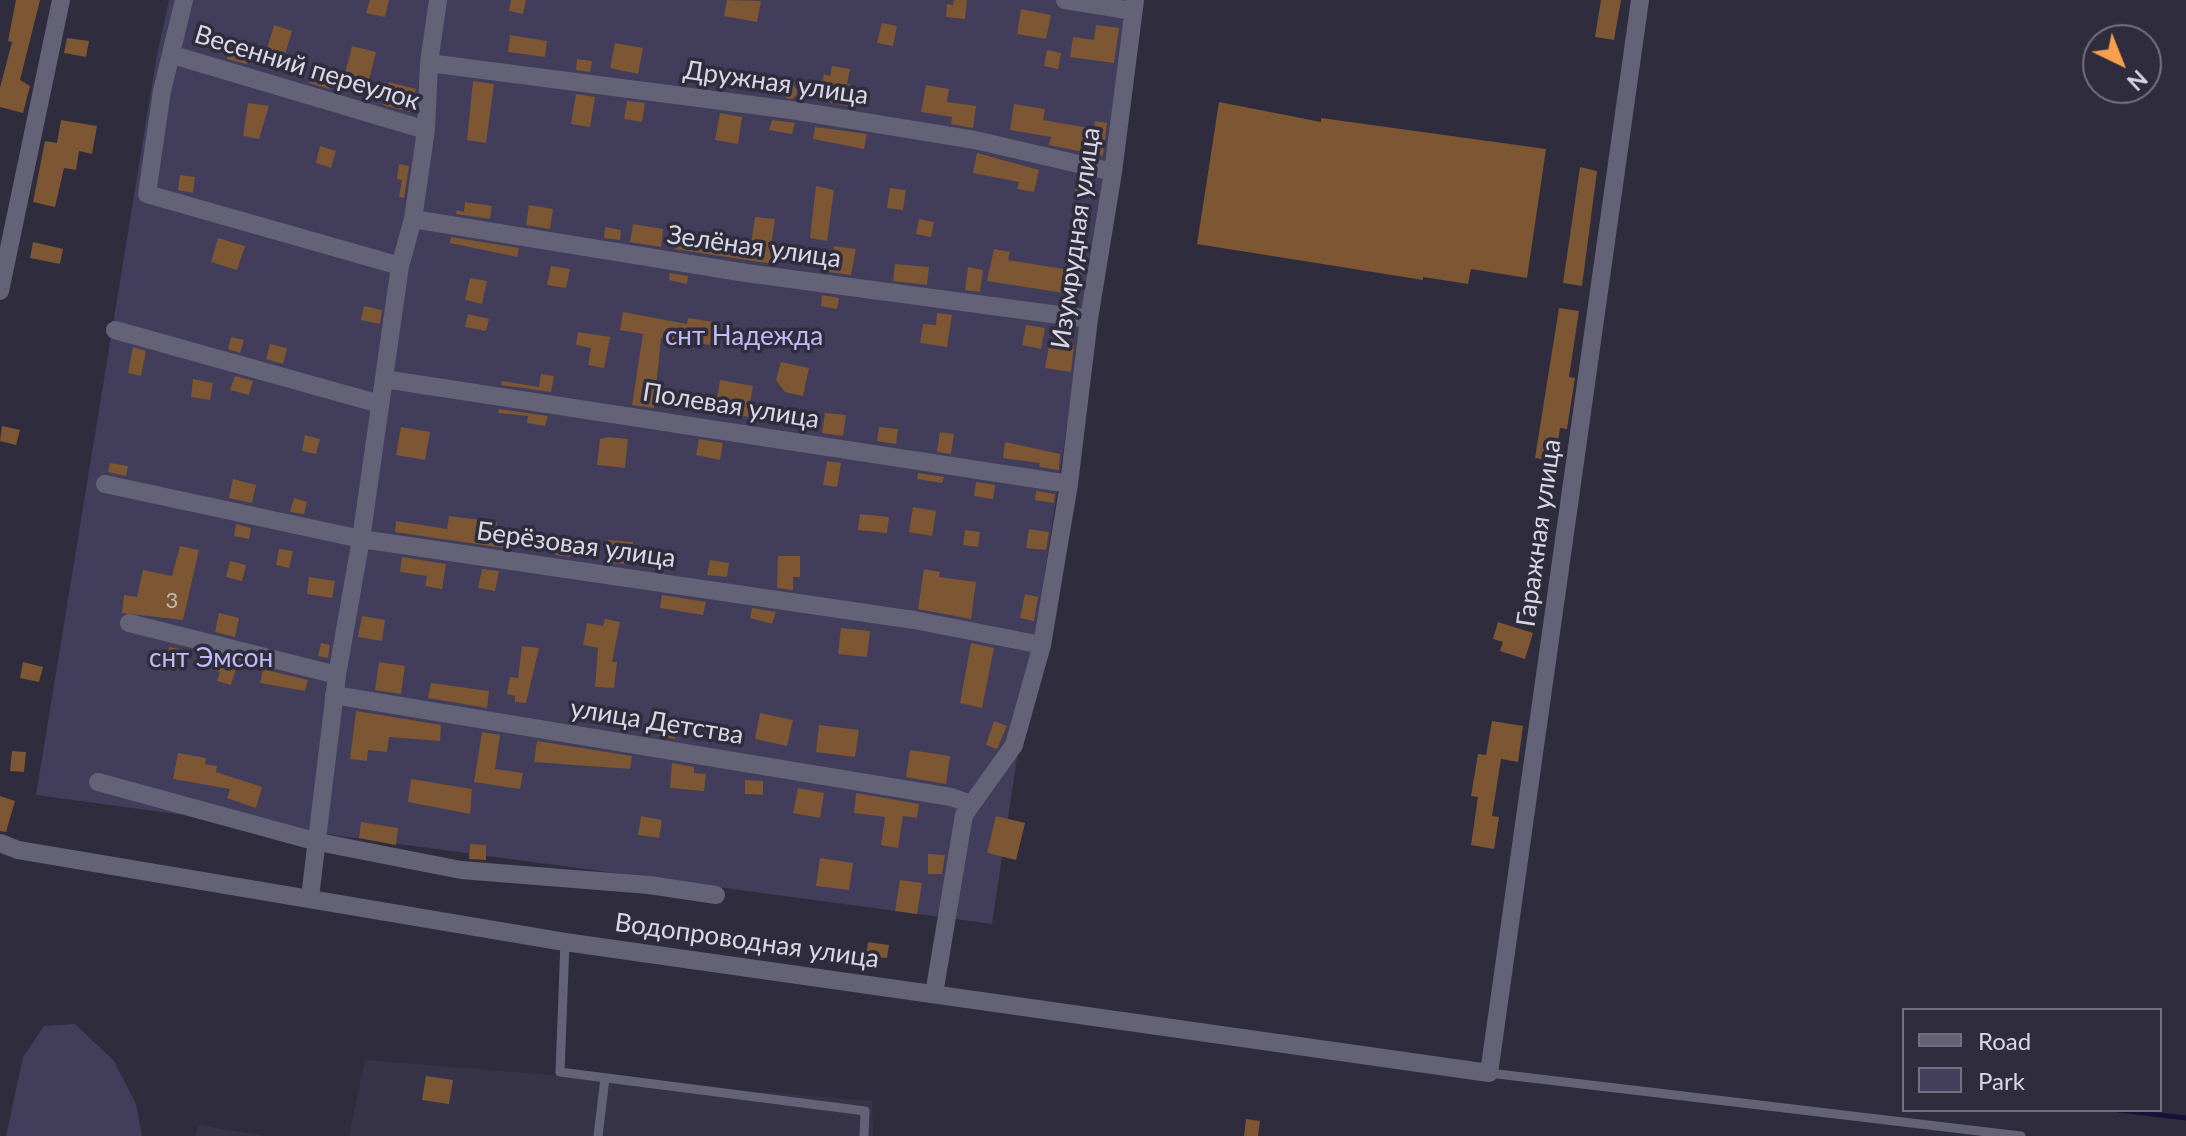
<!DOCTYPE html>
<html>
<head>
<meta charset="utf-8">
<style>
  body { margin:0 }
  #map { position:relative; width:2186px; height:1136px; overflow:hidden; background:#2f2d3d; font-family:Lato,sans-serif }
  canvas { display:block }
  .legend { position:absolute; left:1902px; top:1008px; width:260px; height:104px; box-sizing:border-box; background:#2f2d3d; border:2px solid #73717f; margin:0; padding:10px 14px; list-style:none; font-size:24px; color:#d9d8e2 }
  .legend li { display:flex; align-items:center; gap:16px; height:40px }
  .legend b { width:40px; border:2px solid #73717f }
  .north { position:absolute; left:2082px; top:24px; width:80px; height:80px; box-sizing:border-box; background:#2f2d3d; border:2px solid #73717f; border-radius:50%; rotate:137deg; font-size:22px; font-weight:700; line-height:32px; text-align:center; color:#d9d8e2 }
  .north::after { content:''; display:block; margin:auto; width:28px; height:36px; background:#f8a04b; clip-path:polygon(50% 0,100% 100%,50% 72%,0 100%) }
</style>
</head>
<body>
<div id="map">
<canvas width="2186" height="1136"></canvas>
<ul class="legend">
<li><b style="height:10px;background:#646277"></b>Road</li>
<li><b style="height:22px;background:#413d5b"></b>Park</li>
</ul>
<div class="north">N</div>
</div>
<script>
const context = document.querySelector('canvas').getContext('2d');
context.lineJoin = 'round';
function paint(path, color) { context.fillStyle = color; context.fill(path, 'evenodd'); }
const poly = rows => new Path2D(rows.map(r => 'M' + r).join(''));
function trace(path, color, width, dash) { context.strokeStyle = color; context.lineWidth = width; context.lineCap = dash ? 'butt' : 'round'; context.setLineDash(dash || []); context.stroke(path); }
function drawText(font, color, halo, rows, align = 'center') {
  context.font = font + ' Lato,sans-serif'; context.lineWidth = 7; context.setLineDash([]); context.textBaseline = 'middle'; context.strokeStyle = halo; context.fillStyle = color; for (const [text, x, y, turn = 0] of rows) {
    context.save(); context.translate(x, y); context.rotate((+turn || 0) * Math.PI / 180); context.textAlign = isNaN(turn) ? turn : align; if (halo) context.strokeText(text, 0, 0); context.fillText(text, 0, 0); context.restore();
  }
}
paint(poly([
  [365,1060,872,1101,873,1136,349,1136],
  [198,1125,265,1136,196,1136]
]), '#37344a');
paint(poly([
  [169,0,1131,0,992,924,36,795,157,55],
  [75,1024,114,1061,136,1104,142,1136,6,1136,23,1057,44,1026]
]), '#413d5b');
trace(poly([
  [2118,1110,2186,1118]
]), '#1a1138', 5);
paint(poly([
  [16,0,40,0,20,80,30,86,23,113,0,107,0,88,12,42,8,41],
  [370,0,389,0,385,17,366,13],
  [511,0,526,0,523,14,509,11],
  [727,0,761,1,757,22,724,16],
  [954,0,967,0,965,19,946,17,947,4,953,5],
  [1601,0,1621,0,1614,40,1595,37],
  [1021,9,1051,15,1046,39,1017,34],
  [882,23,897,26,893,46,877,43],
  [274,25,292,31,281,68,263,63],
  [1096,25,1119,28,1114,63,1070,57,1073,37,1094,40],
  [510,35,547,41,545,57,508,52],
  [67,38,89,41,86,57,64,53],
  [615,43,643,48,638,74,610,68],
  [352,46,376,52,369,80,345,74],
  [230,50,250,56,247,64,227,59],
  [1047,50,1061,53,1058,69,1044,66],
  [577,59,592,61,590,72,576,70],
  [832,66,850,69,847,84,852,85,848,106,819,100,824,74,830,76],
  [311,74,332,78,329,89,309,83],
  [473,81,494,84,486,143,467,140],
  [389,82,416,89,410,112,383,105],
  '783 92a7 7 0 1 1 14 0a7 7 0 1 1-14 0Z',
  [926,85,949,89,947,102,976,106,973,128,951,124,952,117,921,112],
  [576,94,595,97,590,127,571,124],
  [627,101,645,103,642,122,624,119],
  [1219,102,1321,122,1321,118,1546,149,1527,278,1471,269,1468,284,1423,277,1423,280,1197,244],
  [248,103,269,106,259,139,243,136],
  [1014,104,1045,109,1043,120,1094,129,1095,121,1107,123,1103,156,1049,145,1051,137,1010,130],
  [720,113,742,117,738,144,715,140],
  [61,120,97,126,92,154,79,151,76,170,64,168,55,207,33,202,45,141,57,143],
  [772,120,795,123,792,134,769,130],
  [815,127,867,134,864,149,813,139],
  [320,146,336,151,331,168,316,163],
  [977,153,1039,170,1034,192,1017,189,1019,182,973,173],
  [399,164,409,166,404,198,399,197,402,180,397,179],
  [1580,167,1597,171,1582,286,1563,283],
  [180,175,195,177,193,193,178,190],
  [1078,176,1094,180,1091,194,1075,191],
  [816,186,834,190,827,241,810,238],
  [890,188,906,190,903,210,887,208],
  [465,202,492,206,490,219,456,214,457,210,464,212],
  [529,205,553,209,550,229,526,225],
  [755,217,775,219,770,252,774,253,773,264,694,252,695,243,725,247,726,239,751,244],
  [919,219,934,222,931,237,916,234],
  [633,224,663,229,661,247,630,242],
  [605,227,621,230,620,240,604,238],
  [451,237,519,248,517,257,450,243],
  [218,238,245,246,237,270,211,262],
  [33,242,63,249,60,264,30,258],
  [676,243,695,245,693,252,675,249],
  [834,246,856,249,851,275,829,272],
  [994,249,1010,252,1008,260,1082,272,1077,295,987,281],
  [895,264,929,267,927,285,893,281],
  [551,266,570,269,566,288,547,285],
  [968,267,983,270,980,292,965,290],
  [670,273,688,276,687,284,669,280],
  [470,278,487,281,482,304,465,300],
  [822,295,839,298,837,309,821,306],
  [364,306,382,310,380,324,361,320],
  [1559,308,1579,311,1569,377,1575,378,1567,429,1560,428,1555,461,1535,458],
  [623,312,687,324,688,318,714,322,710,345,661,338,654,408,632,405,643,334,620,330],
  [937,313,952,315,947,347,920,343,923,324,936,325],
  [468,314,489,319,486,331,465,327],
  [1026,325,1045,328,1041,349,1022,345],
  [578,332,610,337,604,368,588,365,591,348,576,345],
  [231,337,244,340,240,353,228,349],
  [1050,341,1074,345,1071,372,1045,368],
  [270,344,287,348,283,364,266,359],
  [133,347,146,351,141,376,128,373],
  [781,362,809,368,803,396,785,392,776,380],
  [541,374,554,376,551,392,501,385,502,381,539,387],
  [235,376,253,381,249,395,230,390],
  [193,379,213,383,210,400,191,397],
  [720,380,753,386,748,417,731,414,732,408,716,405],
  [499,409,548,416,545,426,527,423,528,416,498,413],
  [825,413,846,415,843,436,822,433],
  [2,426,20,430,16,445,0,441],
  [401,427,430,432,425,460,396,455],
  [879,427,898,429,896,444,877,441],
  [940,432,954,434,951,454,937,452],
  [305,435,320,439,316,454,302,451],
  [608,437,628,439,625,468,597,465,600,439],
  [699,439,723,443,720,460,696,455],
  [1005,442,1060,454,1059,470,1039,467,1040,463,1003,458],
  [827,461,841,463,837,487,823,485],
  [110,463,128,466,126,476,108,472],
  [918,473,944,477,942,483,917,479],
  [233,479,256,485,252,503,229,498],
  [976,482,995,485,993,499,974,496],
  [1036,491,1055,494,1054,503,1035,500],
  [294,498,307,502,304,514,290,512],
  [913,507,936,511,932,536,909,532],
  [860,514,889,517,887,533,858,530],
  [449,516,497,522,496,529,506,530,504,548,395,532,396,521,447,529],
  [236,524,251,528,249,539,234,536],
  [1029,529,1049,532,1046,550,1026,548],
  [965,530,980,532,978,547,963,545],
  [608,540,633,542,631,564,607,563],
  [180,546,199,550,183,620,122,613,124,595,137,597,143,570,172,576],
  [555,546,570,547,570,557,555,555],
  [279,549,293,551,289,568,276,565],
  [778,556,800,556,800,577,793,577,793,590,777,588],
  [402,557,446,564,442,589,425,586,427,576,400,572],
  [710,560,729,563,727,577,707,575],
  [230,561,246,565,242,581,226,577],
  [482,569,499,571,495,591,478,588],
  [924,569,940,572,939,577,976,582,971,619,918,609],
  [309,577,335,581,332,598,307,594],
  [1025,594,1038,597,1034,621,1020,618],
  [662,595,706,602,703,615,660,608],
  [752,608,776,612,772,624,750,618],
  [219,613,239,618,235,637,215,632],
  [362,616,385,620,382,641,358,637],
  [605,619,620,622,612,662,617,662,614,688,595,687,598,648,583,645,587,623,603,626],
  [1498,622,1533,633,1525,659,1500,651,1503,642,1493,639],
  [841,628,870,631,867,657,838,654],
  [321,643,330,645,328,658,318,656],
  [971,643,994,648,982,708,960,703],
  [522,646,539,648,526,703,515,702,515,696,507,694,510,677,518,678],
  [169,647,185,650,181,670,165,667],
  [215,657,238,662,231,685,217,681,220,672,211,670],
  [23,662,43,667,39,682,20,678],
  [379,662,405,666,401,694,375,690],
  [263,669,308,680,305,691,260,683],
  [431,683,489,691,487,708,428,698],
  [356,711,441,725,440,741,389,737,387,752,368,750,367,761,350,759],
  [760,713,793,720,787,746,755,739],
  [994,721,1007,726,997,749,986,745],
  [1492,721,1523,726,1518,762,1501,759,1492,816,1499,817,1494,849,1471,845,1478,797,1471,796,1478,754,1486,755],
  [660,723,677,726,675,739,658,736],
  [819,725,859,730,855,757,816,752],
  [482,732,500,735,495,769,523,773,520,789,474,782],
  [537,741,632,756,630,769,534,762],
  [910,750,950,756,946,784,906,777],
  [12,751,26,752,24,772,10,771],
  [178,753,206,758,205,764,217,766,216,772,262,787,256,808,227,798,230,789,173,779],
  [672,763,694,767,694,773,706,774,704,791,670,788],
  [411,779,472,789,470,814,408,802],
  [745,780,763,781,763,795,745,794],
  [798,788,824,793,820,818,793,813],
  [856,793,919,804,917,818,903,816,898,848,881,845,885,817,854,813],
  [0,796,15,801,6,832,0,831],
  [641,816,662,820,659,838,638,835],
  [996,816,1025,823,1016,860,987,853],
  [361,822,398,828,396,845,359,838],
  [470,844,486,845,486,860,469,859],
  [928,854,945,855,942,874,928,874],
  [820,858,853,863,849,890,816,886],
  [900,880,922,883,917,914,895,911],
  [868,942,889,945,887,958,866,956],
  [426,1076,453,1080,449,1104,422,1100],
  [1246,1119,1260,1121,1258,1136,1244,1136]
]), '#7d5633');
trace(poly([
  [565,942,560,1072,865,1111,864,1136],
  [1489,1073,2021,1136],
  [598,1136,605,1078]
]), '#646277', 9);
trace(poly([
  [184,0,162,91,147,194,400,266],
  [1065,0,1133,11],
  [173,55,426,130],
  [429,63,791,110,975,140,1113,172],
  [413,219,746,273,1089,319],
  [0,291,61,0],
  [115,330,380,404],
  [384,379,1069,484],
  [105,484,361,539,914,620,1042,645],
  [129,623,337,675],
  [334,695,951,797,971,804],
  [98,782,318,842,461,870,649,885,716,895],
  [0,843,18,850,565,942,1489,1073,1640,0],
  [310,897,337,675,361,539,400,266,413,219,426,130,429,63,438,0],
  [934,994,964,815,1014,745,1042,645,1069,484,1089,319,1113,172,1135,0]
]), '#646277', 18);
drawText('22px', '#c2b8b6', null, [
  ["3",172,601]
]);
drawText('26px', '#d9d8e2', '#2f2d3d', [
  ["Весенний переулок",307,68,17],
  ["Дружная улица",776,83,8],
  ["Изумрудная улица",1076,238,-82],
  ["Зелёная улица",754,247,8],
  ["Полевая улица",731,406,9],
  ["Гаражная улица",1539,533,-82],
  ["Берёзовая улица",576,545,8],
  ["улица Детства",657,722,9],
  ["Водопроводная улица",747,941,8]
]);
drawText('26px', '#c1baf5', '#2f2d3d', [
  ["снт Надежда",744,337],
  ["снт Эмсон",211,659]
]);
</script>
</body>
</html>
